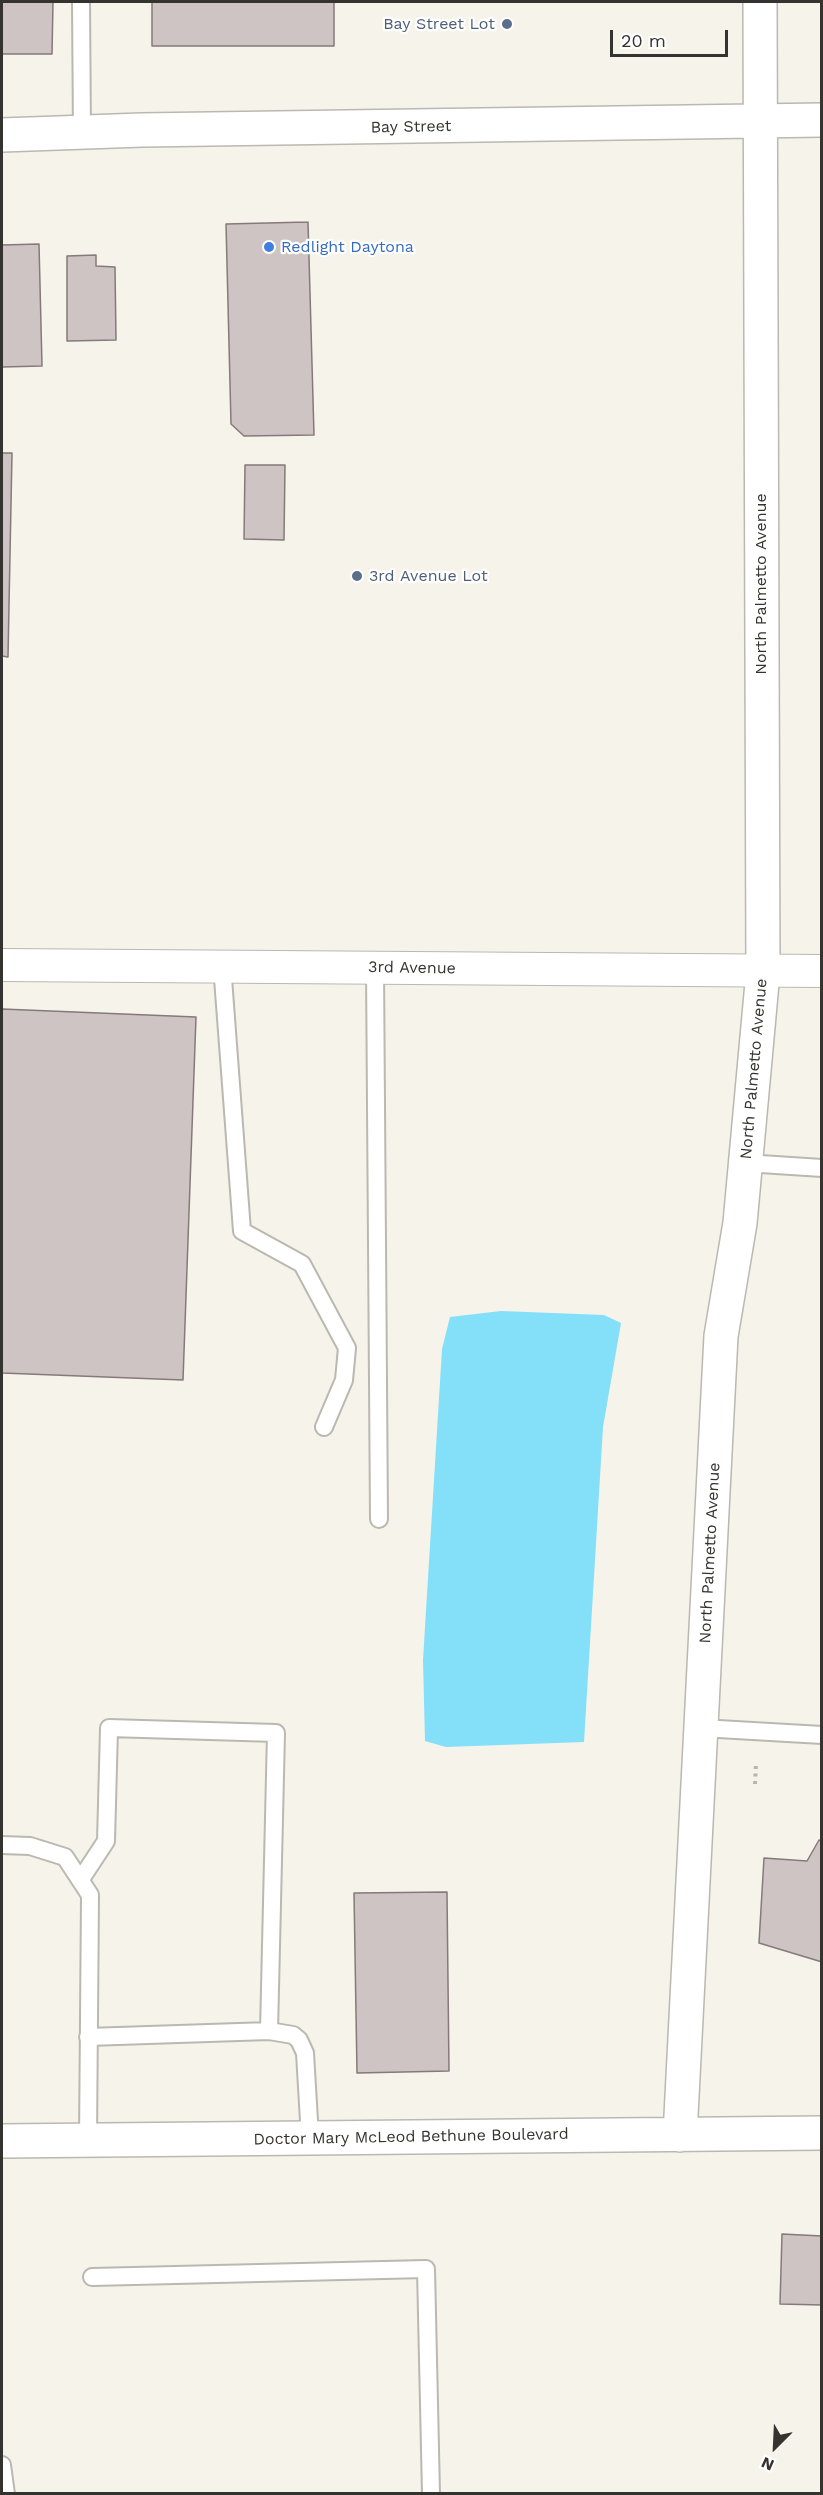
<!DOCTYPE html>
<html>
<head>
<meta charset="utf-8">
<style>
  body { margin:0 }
  #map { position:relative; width:823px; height:2495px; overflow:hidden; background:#f6f3eb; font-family:"Work Sans",sans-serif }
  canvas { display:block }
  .frame { position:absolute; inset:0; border:3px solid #343330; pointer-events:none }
  .north { position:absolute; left:745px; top:2417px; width:60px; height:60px; -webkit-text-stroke:4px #fff; paint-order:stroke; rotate:204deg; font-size:16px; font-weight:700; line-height:24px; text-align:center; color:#343330 }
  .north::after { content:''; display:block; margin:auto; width:21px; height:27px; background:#343330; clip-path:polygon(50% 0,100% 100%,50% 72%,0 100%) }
  .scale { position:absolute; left:610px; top:30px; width:118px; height:27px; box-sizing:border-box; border:3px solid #343330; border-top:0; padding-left:8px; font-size:18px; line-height:21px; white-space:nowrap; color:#343330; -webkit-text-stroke:4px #fff; paint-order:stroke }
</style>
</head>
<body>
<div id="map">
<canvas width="823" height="2495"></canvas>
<div class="frame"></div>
<div class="north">N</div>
<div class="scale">20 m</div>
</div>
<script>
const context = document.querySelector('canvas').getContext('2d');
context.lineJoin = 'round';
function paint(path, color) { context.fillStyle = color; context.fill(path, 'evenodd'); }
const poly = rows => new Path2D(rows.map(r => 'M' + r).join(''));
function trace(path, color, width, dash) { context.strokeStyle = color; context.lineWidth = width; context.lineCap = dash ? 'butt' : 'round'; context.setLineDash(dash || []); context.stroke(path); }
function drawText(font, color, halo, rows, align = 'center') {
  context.font = font + ' "Work Sans",sans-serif'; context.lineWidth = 4.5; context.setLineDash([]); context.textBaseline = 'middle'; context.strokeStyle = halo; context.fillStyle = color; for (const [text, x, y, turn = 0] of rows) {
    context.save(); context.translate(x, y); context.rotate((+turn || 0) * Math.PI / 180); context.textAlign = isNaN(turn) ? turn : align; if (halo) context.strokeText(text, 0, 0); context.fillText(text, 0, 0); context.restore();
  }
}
paint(poly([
  [501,1311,604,1315,621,1323,603,1427,584,1742,446,1747,425,1741,423,1660,442,1349,450,1317]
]), '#84dff8');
const building = poly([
  [2,2,53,2,52,54,2,54,2,2],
  [152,2,334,2,334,46,152,46,152,2],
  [308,222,314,435,244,436,231,424,226,224,308,222],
  [39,244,42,366,2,367,2,245,39,244],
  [96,255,96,266,115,267,116,340,67,341,67,256,96,255],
  [2,453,12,453,8,657,2,656,2,453],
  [245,465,285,465,284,540,244,539,245,465],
  [2,1009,196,1017,183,1380,2,1373,2,1009],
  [819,1840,822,1841,822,1962,759,1943,764,1858,807,1861,819,1840],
  [447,1892,449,2071,357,2073,354,1893,447,1892],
  [782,2234,822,2236,822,2305,780,2304,782,2234]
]);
paint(building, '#cec4c3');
trace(building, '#847a79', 1.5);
const service = poly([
  [81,2,82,134],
  [222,965,242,1231,302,1264,347,1348,344,1380,324,1427],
  [375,967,379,1519],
  [745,1163,822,1168],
  [701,1728,822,1735],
  [2,1845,30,1846,65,1857,90,1895,88,2140],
  [81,1879,106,1841,109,1728,276,1733,269,2031],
  [88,2037,269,2031,293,2035,299,2040,305,2053,310,2138],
  [92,2277,426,2269,431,2494],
  [2,2465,6,2494]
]);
const minor = poly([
  [2,965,822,971]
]);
const tertiary = poly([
  [2,135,142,130,822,120],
  [680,2135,721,1336,740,1223,763,972,760,2],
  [2,2141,822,2133]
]);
trace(service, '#bbb8b0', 20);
trace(minor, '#bbb8b0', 34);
trace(tertiary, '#bbb8b0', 36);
trace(poly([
  [755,1784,756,1764]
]), '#b8b5af', 4, [3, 4.5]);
trace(service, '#fff', 16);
trace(minor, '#fff', 32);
trace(tertiary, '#fff', 33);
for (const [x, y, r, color] of [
  [507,24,6,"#5c6f8a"],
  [269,247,6,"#3f7fe0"],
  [357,576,6,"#5c6f8a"]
]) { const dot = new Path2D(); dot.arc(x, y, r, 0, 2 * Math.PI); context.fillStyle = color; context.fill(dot); trace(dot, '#fff', 2); }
drawText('16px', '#4e5e75', '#fff', [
  ["Bay Street Lot",495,24],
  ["3rd Avenue Lot",369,576,"left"]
], 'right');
drawText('16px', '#343330', '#fff', [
  ["Bay Street",411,127,-1],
  ["North Palmetto Avenue",761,584,-90],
  ["3rd Avenue",412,968,1],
  ["North Palmetto Avenue",754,1069,-85],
  ["North Palmetto Avenue",710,1553,-87],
  ["Doctor Mary McLeod Bethune Boulevard",411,2137,-1]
]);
drawText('16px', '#366cbe', '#fff', [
  ["Redlight Daytona",281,247]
], 'left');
</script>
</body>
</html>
